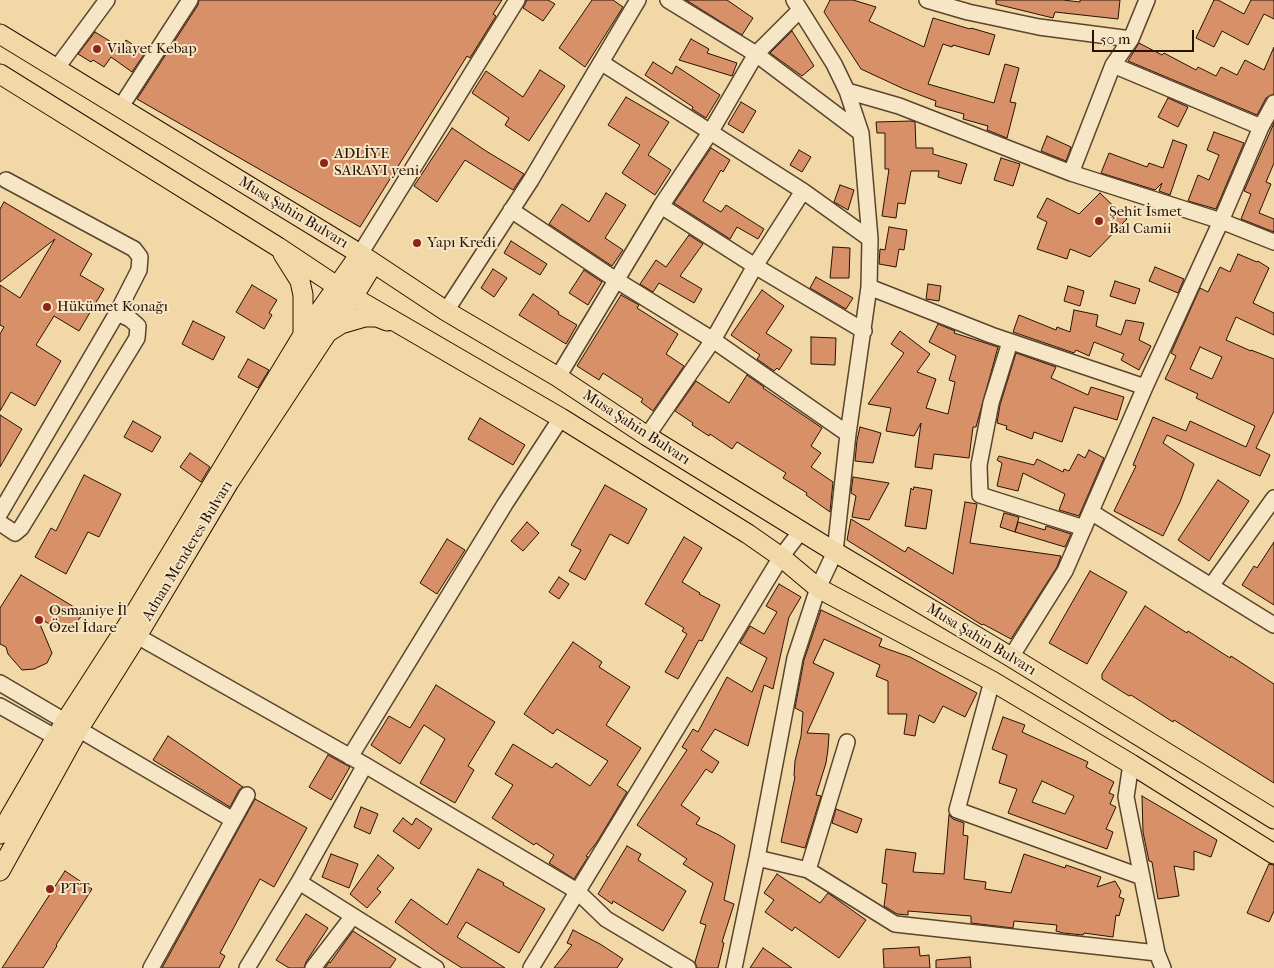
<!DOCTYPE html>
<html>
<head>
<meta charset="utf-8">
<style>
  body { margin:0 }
  #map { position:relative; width:1274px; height:968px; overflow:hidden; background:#f1d8a6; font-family:"IM FELL French Canon",serif }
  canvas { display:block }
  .scale { position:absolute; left:1092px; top:30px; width:102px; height:22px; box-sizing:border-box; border:2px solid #281204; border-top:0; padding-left:6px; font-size:15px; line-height:18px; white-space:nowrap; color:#281204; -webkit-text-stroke:4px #f6e6c5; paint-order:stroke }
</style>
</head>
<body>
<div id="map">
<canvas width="1274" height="968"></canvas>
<div class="scale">50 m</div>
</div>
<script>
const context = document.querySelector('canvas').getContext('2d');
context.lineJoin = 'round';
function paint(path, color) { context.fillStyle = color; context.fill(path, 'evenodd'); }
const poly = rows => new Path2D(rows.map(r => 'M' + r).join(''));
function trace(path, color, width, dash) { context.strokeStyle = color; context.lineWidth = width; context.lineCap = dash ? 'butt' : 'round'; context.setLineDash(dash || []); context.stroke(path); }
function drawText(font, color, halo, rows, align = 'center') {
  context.font = font + ' "IM FELL French Canon",serif'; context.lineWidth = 4; context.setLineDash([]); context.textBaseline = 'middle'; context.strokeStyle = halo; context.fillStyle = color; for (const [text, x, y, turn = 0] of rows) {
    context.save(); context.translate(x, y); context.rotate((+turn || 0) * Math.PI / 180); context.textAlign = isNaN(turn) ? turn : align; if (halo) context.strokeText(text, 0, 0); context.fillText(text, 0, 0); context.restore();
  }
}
const building = poly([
  [199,0,502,0,493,14,496,16,470,58,467,56,360,227,137,99,198,5,199,0],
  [527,0,548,0,555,4,543,21,523,8,527,0],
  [592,0,613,0,623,7,585,67,559,48,592,0],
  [686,0,727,0,753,18,742,35,686,0],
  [830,0,853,0,876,7,869,21,924,47,933,18,970,29,971,28,995,35,989,55,953,45,952,47,943,44,928,84,994,103,1005,64,1019,68,1010,102,1016,103,1007,138,987,130,988,126,963,119,964,114,935,106,936,101,904,89,861,69,824,12,830,0],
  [996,0,1063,0,1080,2,1080,0,1120,0,1118,19,1055,12,1053,18,996,4,996,0],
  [1214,0,1218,0,1244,14,1251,0,1274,0,1274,19,1264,14,1248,45,1222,31,1214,47,1196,38,1214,0],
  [792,31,814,66,802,76,770,53,792,31],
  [95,32,121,48,126,40,145,53,132,72,111,57,104,67,93,60,91,62,78,54,95,32],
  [691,39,709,49,707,53,737,63,732,76,679,60,691,39],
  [1139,43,1162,55,1164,53,1196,70,1198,67,1216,76,1221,67,1237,75,1245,60,1264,70,1274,47,1274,94,1266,98,1257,115,1128,61,1139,43],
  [653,62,672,74,676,66,720,95,706,118,692,109,693,107,645,75,653,62],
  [540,70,565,86,529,141,505,125,509,118,472,93,486,71,523,97,540,70],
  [626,97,669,122,648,155,671,170,655,195,622,173,640,145,608,125,626,97],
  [1168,98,1188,107,1178,127,1158,117,1168,98],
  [741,102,756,111,743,133,728,124,741,102],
  [912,121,915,122,916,148,933,148,933,154,967,164,961,184,938,177,939,171,911,171,905,204,898,203,896,218,882,216,889,169,885,169,885,133,877,133,876,122,912,121],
  [1274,123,1274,163,1266,182,1271,184,1259,213,1274,219,1274,232,1241,219,1251,194,1244,191,1274,123],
  [452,128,486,151,524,174,513,190,465,160,437,202,414,186,452,128],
  [1214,132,1244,143,1216,209,1188,201,1198,175,1209,180,1219,155,1207,150,1214,132],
  [1047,136,1071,147,1066,161,1041,151,1047,136],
  [1173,140,1187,145,1170,195,1159,191,1162,183,1155,190,1101,173,1109,153,1147,167,1149,163,1163,168,1173,140],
  [711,148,730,160,723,172,721,170,703,201,721,212,726,205,764,229,758,239,737,227,730,239,674,203,711,148],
  [799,150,811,157,802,172,790,165,799,150],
  [1001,158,1020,164,1013,186,994,180,1001,158],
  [840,185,854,190,848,210,834,202,840,185],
  [606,193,626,205,605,238,623,250,612,266,549,224,562,204,589,222,606,193],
  [1100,193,1127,219,1090,257,1070,249,1067,259,1037,249,1047,222,1037,217,1047,198,1079,214,1100,193],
  [4,202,92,254,80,275,104,289,79,331,54,316,36,345,61,361,35,406,11,392,0,411,0,334,4,327,0,325,0,285,20,298,55,239,0,282,0,209,4,202],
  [889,227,907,230,904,250,899,249,896,267,879,264,880,249,885,250,889,227],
  [689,235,703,244,680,276,702,289,694,303,659,283,653,292,640,284,656,260,666,267,689,235],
  [511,241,547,264,540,275,504,253,511,241],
  [833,247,850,248,849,278,830,278,833,247],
  [1238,254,1257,262,1258,261,1269,268,1253,303,1274,313,1274,335,1236,317,1226,340,1251,351,1251,350,1274,359,1274,411,1256,448,1270,455,1260,476,1167,435,1163,443,1194,464,1180,502,1163,536,1114,511,1136,466,1133,465,1153,417,1186,431,1190,421,1246,447,1255,426,1196,398,1198,394,1165,379,1176,356,1171,353,1200,288,1208,292,1220,267,1230,272,1238,254],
  [1200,347,1222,357,1212,379,1190,369,1200,347],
  [1155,267,1184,279,1178,293,1149,281,1155,267],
  [493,269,507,278,494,297,481,288,493,269],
  [584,270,602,282,588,305,569,293,584,270],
  [816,277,853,298,846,309,810,288,816,277],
  [1115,281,1140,289,1135,304,1110,296,1115,281],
  [928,284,941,286,939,301,926,299,928,284],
  [252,285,277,300,269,313,272,315,264,329,236,312,252,285],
  [1068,286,1084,291,1080,306,1064,301,1068,286],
  [762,290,784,306,766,333,792,350,779,370,777,368,774,371,757,359,760,355,731,335,762,290],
  [533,294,559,312,558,314,577,325,566,344,519,315,533,294],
  [621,295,639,305,637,308,678,334,666,354,684,366,653,411,641,402,643,399,603,373,599,380,577,366,621,295],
  [1074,310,1098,315,1096,326,1121,335,1126,320,1144,323,1139,340,1151,346,1139,370,1121,360,1124,354,1094,342,1089,356,1076,350,1074,353,1013,332,1019,315,1056,330,1057,327,1070,332,1074,310],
  [193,321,225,337,213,360,182,344,193,321],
  [938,324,955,331,954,333,998,347,976,427,973,427,969,458,934,454,932,469,915,467,921,423,914,436,886,431,891,408,868,404,904,353,891,344,900,331,930,354,917,372,936,379,926,408,948,414,955,382,949,380,956,356,929,342,938,324],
  [811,337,836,338,835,365,811,364,811,337],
  [1016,353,1056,367,1051,378,1088,395,1091,387,1124,397,1117,420,1074,407,1062,442,1034,432,1032,439,1006,429,1007,426,997,423,1000,405,1016,353],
  [248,359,269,370,258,388,238,377,248,359],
  [747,375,764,387,763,388,822,428,811,446,821,453,811,467,833,482,830,512,806,495,807,493,783,478,786,473,737,442,732,449,710,434,709,436,692,425,693,423,675,411,696,381,729,403,747,375],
  [0,415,22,429,0,467,0,415],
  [480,418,525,445,513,465,468,439,480,418],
  [133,421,161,437,152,452,124,437,133,421],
  [860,427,881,433,873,463,855,461,857,440,860,427],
  [1089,450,1104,458,1079,516,1059,510,1065,494,1023,473,1018,491,997,486,1002,463,997,460,999,456,1034,465,1037,459,1063,472,1064,469,1069,471,1078,454,1085,458,1089,450],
  [190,453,210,467,201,482,180,467,190,453],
  [84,475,121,494,99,537,88,532,66,574,35,557,51,528,56,531,84,475],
  [853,477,889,483,869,520,852,517,856,496,851,493,853,477],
  [1218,480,1249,501,1209,561,1178,540,1218,480],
  [605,485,647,509,628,544,610,534,585,580,569,571,581,550,571,545,605,485],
  [914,487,932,490,926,529,905,526,911,488,913,490,914,487],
  [965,502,977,504,970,543,1061,556,1057,567,1011,639,983,624,982,625,847,540,851,519,905,552,908,547,953,574,965,502],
  [1004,513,1019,517,1015,532,1000,527,1004,513],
  [527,522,539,533,523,551,511,541,527,522],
  [1018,522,1045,530,1046,526,1071,534,1065,547,1015,532,1018,522],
  [684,537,702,548,682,582,700,593,699,594,720,605,702,641,699,640,678,679,665,672,687,634,682,631,684,628,645,604,684,537],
  [447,539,465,550,437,594,420,583,447,539],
  [1274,542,1274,605,1242,585,1254,566,1257,568,1274,542],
  [1090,571,1127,592,1087,664,1049,643,1090,571],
  [21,575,84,613,69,631,62,631,37,617,52,653,47,663,34,669,22,670,8,654,6,647,0,644,0,608,21,575],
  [559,577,569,584,559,599,549,592,559,577],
  [779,584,801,597,789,617,773,689,764,685,748,746,715,729,701,750,719,762,712,773,706,769,681,805,700,818,696,824,719,835,735,845,724,900,734,904,722,942,724,943,718,968,697,968,695,962,706,925,700,923,713,883,683,864,687,859,637,825,687,750,682,747,693,729,698,732,727,677,752,692,767,658,740,643,750,626,764,634,777,612,766,606,779,584],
  [1145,606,1187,633,1188,631,1230,658,1231,656,1274,684,1274,783,1174,720,1173,722,1131,695,1129,696,1102,679,1102,674,1145,606],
  [821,610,882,639,879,646,910,657,977,693,965,717,943,706,934,723,919,715,915,736,904,734,907,714,888,714,888,681,876,676,880,665,824,639,813,663,834,673,807,733,829,734,828,749,826,763,816,795,821,796,805,848,781,842,795,777,794,776,795,761,801,736,803,712,795,708,804,660,821,610],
  [573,642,602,662,599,667,630,687,606,725,641,748,617,785,627,792,597,842,586,856,588,857,574,879,549,863,554,855,536,843,534,845,492,818,513,785,495,774,513,744,552,768,556,763,590,786,608,761,557,729,553,734,524,714,573,642],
  [436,685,495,722,468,766,474,770,455,803,420,783,445,739,424,725,400,764,371,745,389,716,410,728,436,685],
  [1003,717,1025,725,1022,732,1088,762,1086,767,1114,782,1109,793,1114,795,1110,804,1116,807,1106,829,1113,832,1107,849,1008,813,1017,789,999,783,1007,755,992,749,1003,717],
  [1042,781,1074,796,1065,814,1032,802,1042,781],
  [168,736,243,787,239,790,230,807,153,760,168,736],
  [328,755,350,767,331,800,309,787,328,755],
  [1142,796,1217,840,1211,857,1194,851,1194,870,1174,866,1179,896,1158,899,1152,862,1149,861,1143,832,1142,796],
  [255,799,307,828,274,887,260,879,220,953,225,956,219,968,162,968,255,799],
  [361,807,378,814,370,834,354,827,361,807],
  [836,809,862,819,857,833,832,823,836,809],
  [949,815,953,819,964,823,963,835,968,836,964,879,986,882,985,889,1011,893,1024,854,1065,868,1066,865,1101,877,1097,887,1115,881,1121,891,1119,897,1124,899,1119,916,1116,915,1113,937,1084,933,1083,935,1063,933,1056,931,1057,925,1014,921,1013,928,971,923,971,916,908,911,908,915,897,914,884,906,887,884,882,883,886,849,916,853,913,872,944,874,949,815],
  [403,818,412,825,416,818,432,829,419,849,393,831,403,818],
  [627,846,641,854,638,860,686,891,663,931,613,901,612,904,598,894,627,846],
  [331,854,358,864,349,888,322,877,331,854],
  [378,855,394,868,377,889,381,892,367,908,350,894,378,855],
  [1269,864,1274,865,1274,911,1269,922,1247,913,1269,864],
  [478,869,504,883,503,885,545,909,519,953,466,922,457,937,505,968,462,968,438,953,395,922,411,899,447,925,478,869],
  [65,871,92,889,56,945,57,946,43,968,2,968,65,871],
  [777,874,820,903,828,893,866,920,839,958,795,927,792,931,765,912,774,900,764,893,777,874],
  [306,914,328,928,306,962,304,968,289,968,276,960,306,914],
  [573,930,600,944,623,959,617,968,554,968,572,945,567,943,573,930],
  [353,931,396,959,390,968,325,968,329,962,330,963,353,931],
  [919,947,920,956,929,955,930,968,884,968,883,949,919,947],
  [763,948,792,968,750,968,763,948],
  [970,957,971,968,936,968,936,960,970,957]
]);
paint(building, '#d89069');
trace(building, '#281204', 1);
const minor = poly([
  [668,0,756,54,861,133],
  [927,0,968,12,1039,27,1131,39],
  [602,63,803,191,870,239],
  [1113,65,1261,127],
  [56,69,107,0],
  [847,91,899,106,1071,173,1221,221,1274,242],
  [120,108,190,0],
  [1071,173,1113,65,1131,39,1147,0],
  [661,206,755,266,864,331],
  [511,210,616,280,713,340,848,434],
  [360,254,517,0],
  [869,287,991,335,1145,387],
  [446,311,531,180,638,0],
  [1010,342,991,403,979,465,980,495,1084,528],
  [558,377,661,206,711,131,756,54,800,10],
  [647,436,713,340,755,266,803,191],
  [1091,512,1274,625],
  [0,513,117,313,139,270,140,257,134,249,6,180],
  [0,523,15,533,21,528,137,338,138,326,130,319,117,313],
  [1211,586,1274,498],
  [137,636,365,765,577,891,606,919,688,968],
  [1011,657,1065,571,1145,387,1221,221,1261,127,1274,103],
  [992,681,957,810,1142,877],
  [0,683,233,820],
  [0,706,64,742],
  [350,757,505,504,561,418],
  [1131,764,1126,797,1157,953,1163,968],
  [757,858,808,870,895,924,1157,953],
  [808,870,847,742],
  [299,882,436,968],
  [151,968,247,795],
  [247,968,299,882,365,765],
  [313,968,353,916],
  [531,968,781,557,801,531],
  [734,968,757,858,795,658,818,588,835,552,848,434,869,287,870,239,861,133,847,91,834,64,794,0]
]);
const major = poly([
  [0,34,360,254,446,311,558,377,647,436,835,552,1011,657,1274,819],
  [0,74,278,247,353,297,561,418,748,534,781,557,818,588,992,681,1131,764,1274,854],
  [283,254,300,281,303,295,303,335],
  [330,331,341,324,365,317,377,317,387,321],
  [0,834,65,722,129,623,303,335,360,254],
  [0,871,78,730,137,636,229,482,327,333,353,297,373,264]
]);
trace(minor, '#5a442c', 18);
trace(major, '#281204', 21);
trace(minor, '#f6e6c5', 15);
trace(major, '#f1d8a6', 19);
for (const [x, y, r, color] of [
  [97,49,5,"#8f2418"],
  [324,163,5,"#8f2418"],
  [1099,221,5,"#8f2418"],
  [417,243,5,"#8f2418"],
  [47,307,5,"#8f2418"],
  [39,620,5,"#8f2418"],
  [50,889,5,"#8f2418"]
]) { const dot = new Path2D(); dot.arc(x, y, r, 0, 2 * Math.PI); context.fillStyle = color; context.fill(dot); trace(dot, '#f6e6c5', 2); }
drawText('15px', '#281204', '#f6e6c5', [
  ["Vilayet Kebap",107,49],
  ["ADLİYE",334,154],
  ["SARAYI yeni",334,171],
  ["Şehit İsmet",1109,212],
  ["Bal Camii",1109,229],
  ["Yapı Kredi",427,243],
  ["Hükümet Konağı",57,307],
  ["Osmaniye İl",49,611],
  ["Özel İdare",49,628],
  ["PTT",60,889]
], 'left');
drawText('15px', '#281204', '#f6e6c5', [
  ["Musa Şahin Bulvarı",293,213,31],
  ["Musa Şahin Bulvarı",636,428,33],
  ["Adnan Menderes Bulvarı",188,551,-59],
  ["Musa Şahin Bulvarı",981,640,31]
]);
</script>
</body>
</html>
